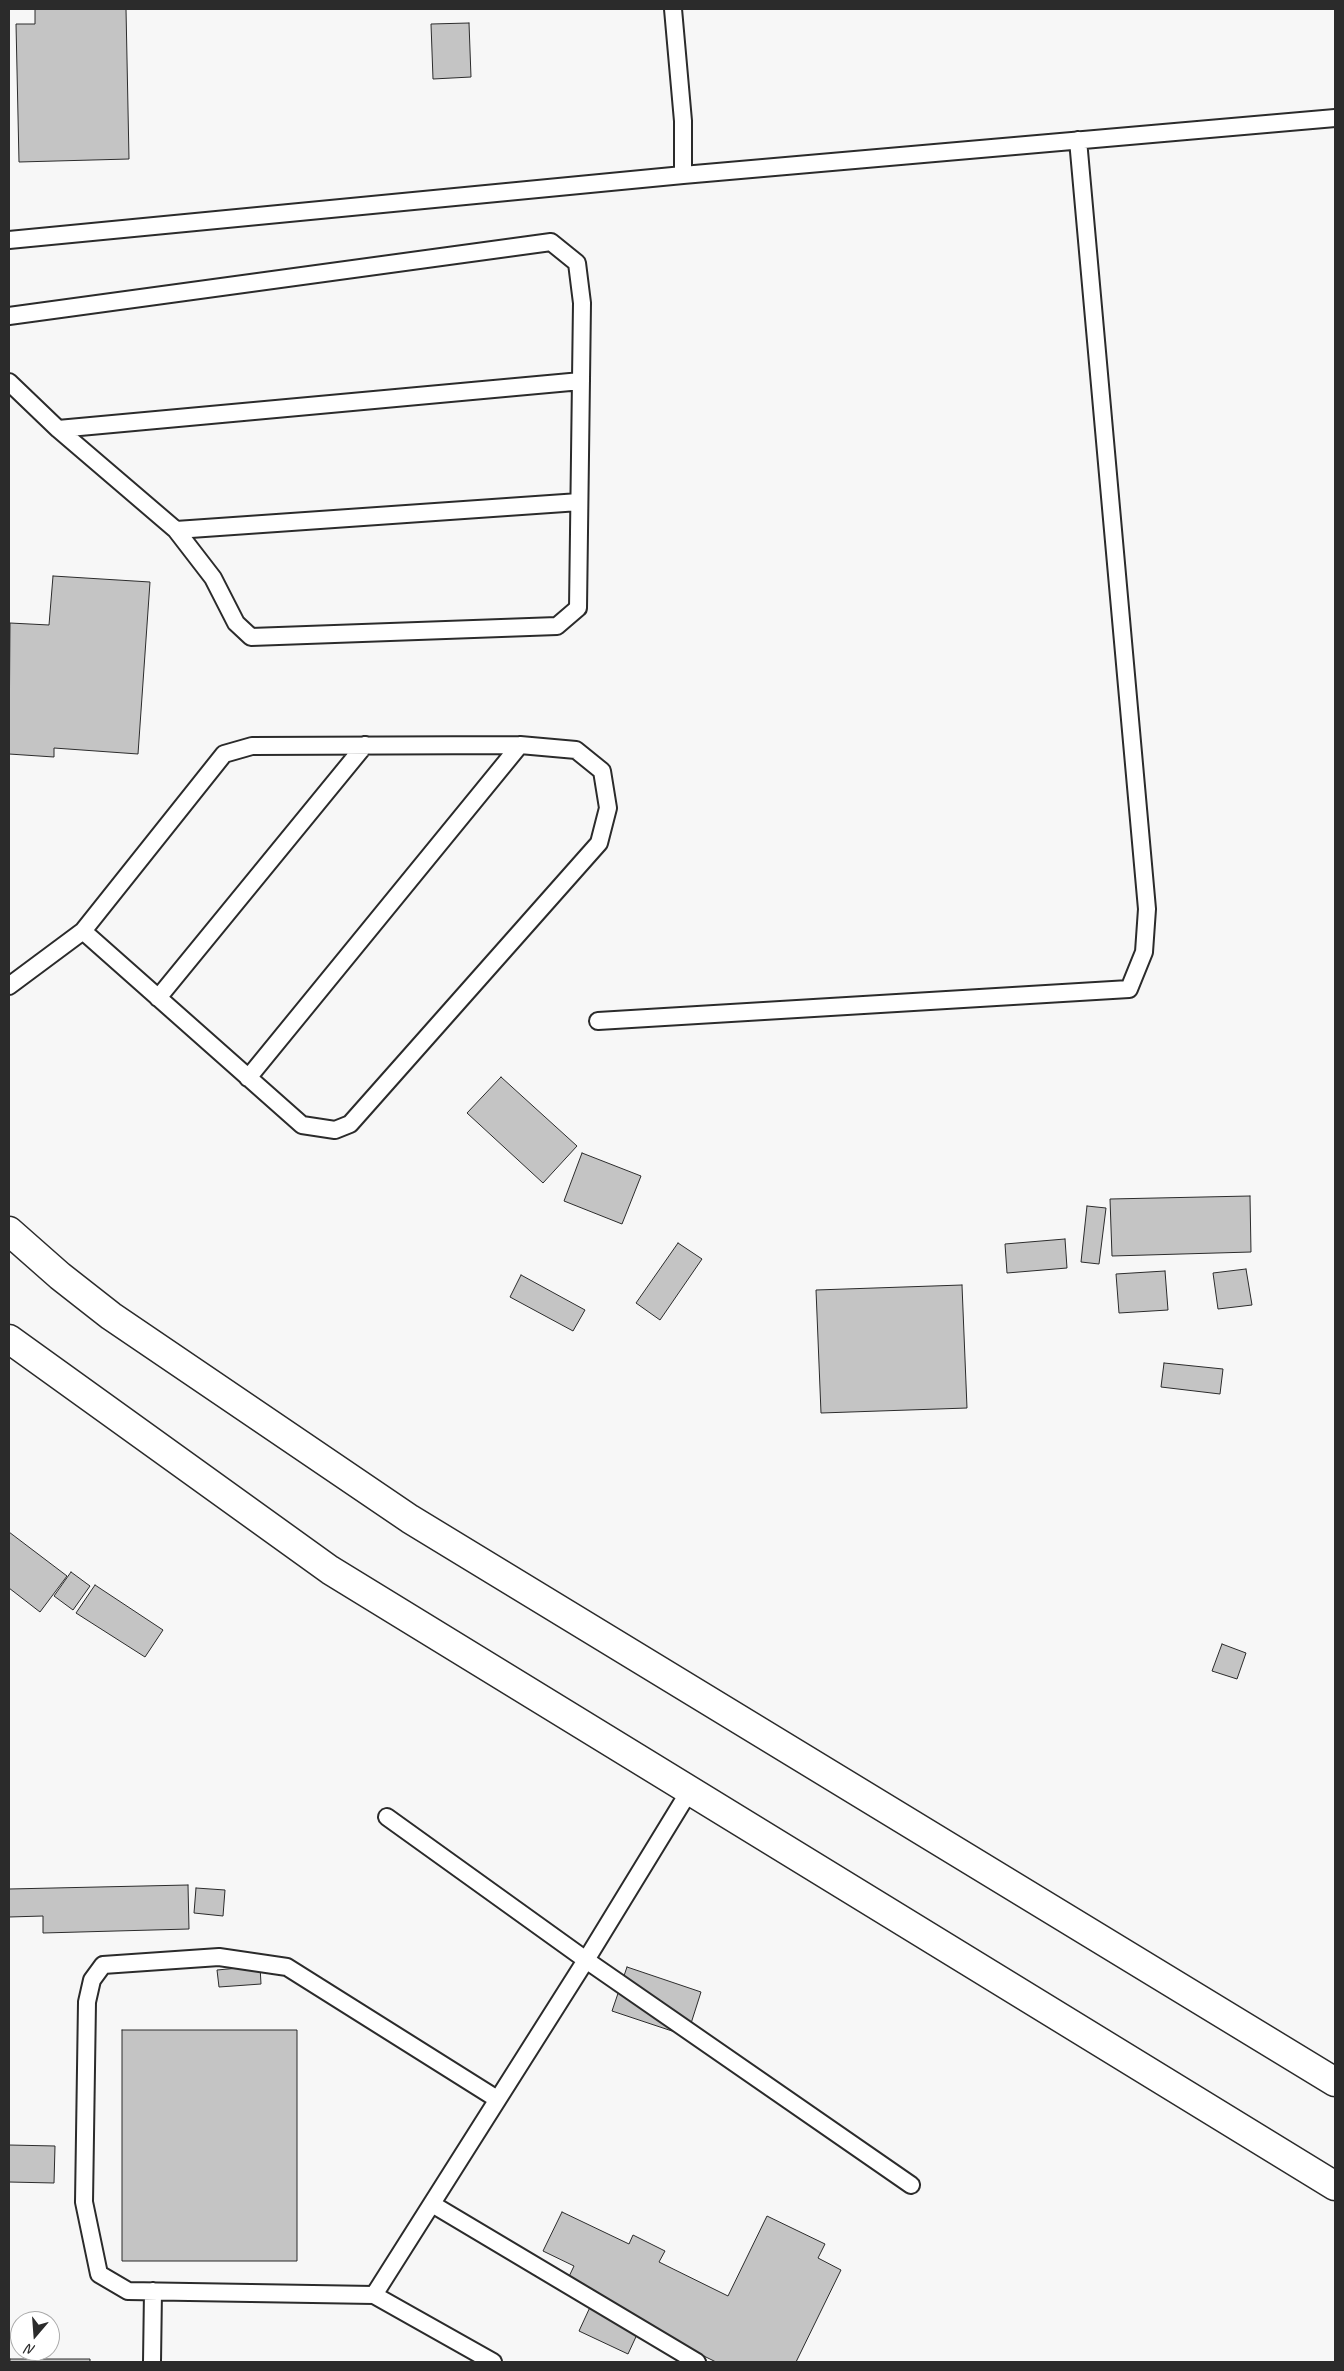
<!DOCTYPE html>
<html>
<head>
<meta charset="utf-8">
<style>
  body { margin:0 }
  #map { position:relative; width:1344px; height:2371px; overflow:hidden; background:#f7f7f7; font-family:Caveat,sans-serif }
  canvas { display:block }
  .frame { position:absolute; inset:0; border:10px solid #2b2b2b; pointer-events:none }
  .north { position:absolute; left:10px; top:2311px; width:50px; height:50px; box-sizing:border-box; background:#fff; border:1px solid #aaa; border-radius:50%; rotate:198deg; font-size:14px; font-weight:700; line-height:20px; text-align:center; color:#2b2b2b }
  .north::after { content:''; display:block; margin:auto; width:18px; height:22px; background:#2b2b2b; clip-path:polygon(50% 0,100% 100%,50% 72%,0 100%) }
</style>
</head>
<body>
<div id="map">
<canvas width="1344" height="2371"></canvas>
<div class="frame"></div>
<div class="north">N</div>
</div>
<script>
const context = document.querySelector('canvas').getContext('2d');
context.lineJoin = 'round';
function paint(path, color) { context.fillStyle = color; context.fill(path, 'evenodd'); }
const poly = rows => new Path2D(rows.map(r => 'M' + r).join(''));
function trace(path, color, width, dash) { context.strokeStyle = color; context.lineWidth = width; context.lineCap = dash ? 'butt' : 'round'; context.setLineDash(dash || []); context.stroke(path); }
const building = poly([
  [35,9,126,9,129,159,19,162,16,24,35,24,35,9],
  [469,23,471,77,433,79,431,24,469,23],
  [53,576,150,582,138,754,54,748,54,757,9,754,10,623,49,625,53,576],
  [501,1077,577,1146,543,1183,467,1113,501,1077],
  [582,1153,641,1176,622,1224,564,1201,582,1153],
  [1250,1196,1251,1252,1112,1256,1110,1199,1250,1196],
  [1087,1206,1106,1208,1099,1264,1081,1262,1087,1206],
  [1065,1239,1067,1268,1007,1273,1005,1244,1065,1239],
  [678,1243,702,1259,660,1320,636,1303,678,1243],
  [1246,1269,1252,1305,1218,1309,1213,1273,1246,1269],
  [1165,1271,1168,1310,1119,1313,1116,1274,1165,1271],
  [521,1275,585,1310,573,1331,510,1297,521,1275],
  [962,1285,967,1408,821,1413,816,1290,962,1285],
  [1164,1363,1223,1369,1220,1394,1161,1387,1164,1363],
  [9,1532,67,1576,40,1612,9,1588,9,1532],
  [71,1572,90,1586,73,1610,54,1596,71,1572],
  [95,1585,163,1630,145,1657,76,1613,95,1585],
  [1222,1644,1246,1653,1237,1679,1212,1671,1222,1644],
  [188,1885,189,1929,43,1933,43,1916,9,1917,9,1889,188,1885],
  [196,1888,225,1890,223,1916,194,1913,196,1888],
  [260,1966,261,1984,219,1987,217,1970,260,1966],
  [627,1967,701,1992,687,2036,612,2011,627,1967],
  [122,2030,297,2030,297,2261,122,2261,122,2030],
  [9,2145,55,2146,54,2183,9,2182,9,2145],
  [562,2212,629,2244,633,2235,665,2251,659,2262,728,2296,767,2216,825,2244,818,2258,841,2270,796,2362,716,2362,564,2287,574,2266,543,2251,562,2212],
  [591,2305,640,2328,628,2354,579,2331,591,2305],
  [10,2359,90,2359,90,2362,10,2362,10,2359]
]);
paint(building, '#c4c4c4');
trace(building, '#2b2b2b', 1);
const lane = poly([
  [683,175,1335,118],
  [9,240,683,175,683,121,673,9],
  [9,316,551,242,577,263,582,303,578,608,557,626,251,637,236,623,213,578,176,530,58,429,9,382],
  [58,429,581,381],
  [176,530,579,502],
  [9,986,83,931,224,754,252,746,520,745,576,750,602,771,608,808,599,843,350,1124,335,1130,302,1125,83,931],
  [158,998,365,745],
  [598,1021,1129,989,1144,952,1147,909,1078,140],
  [248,1078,520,745],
  [387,1817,586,1960,911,2185],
  [432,2204,697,2362],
  [374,2295,128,2291,99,2274,84,2202,87,2002,92,1980,103,1965,219,1957,287,1967,497,2099],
  [152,2362,153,2291],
  [493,2362,374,2295,586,1960,690,1790]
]);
const secondary = poly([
  [9,1231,60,1276,111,1316,410,1519,1335,2082],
  [9,1339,330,1570,1335,2186]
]);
trace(lane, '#2b2b2b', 20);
trace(secondary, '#2b2b2b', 31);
trace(lane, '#fff', 16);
trace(secondary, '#fff', 28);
</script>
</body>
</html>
